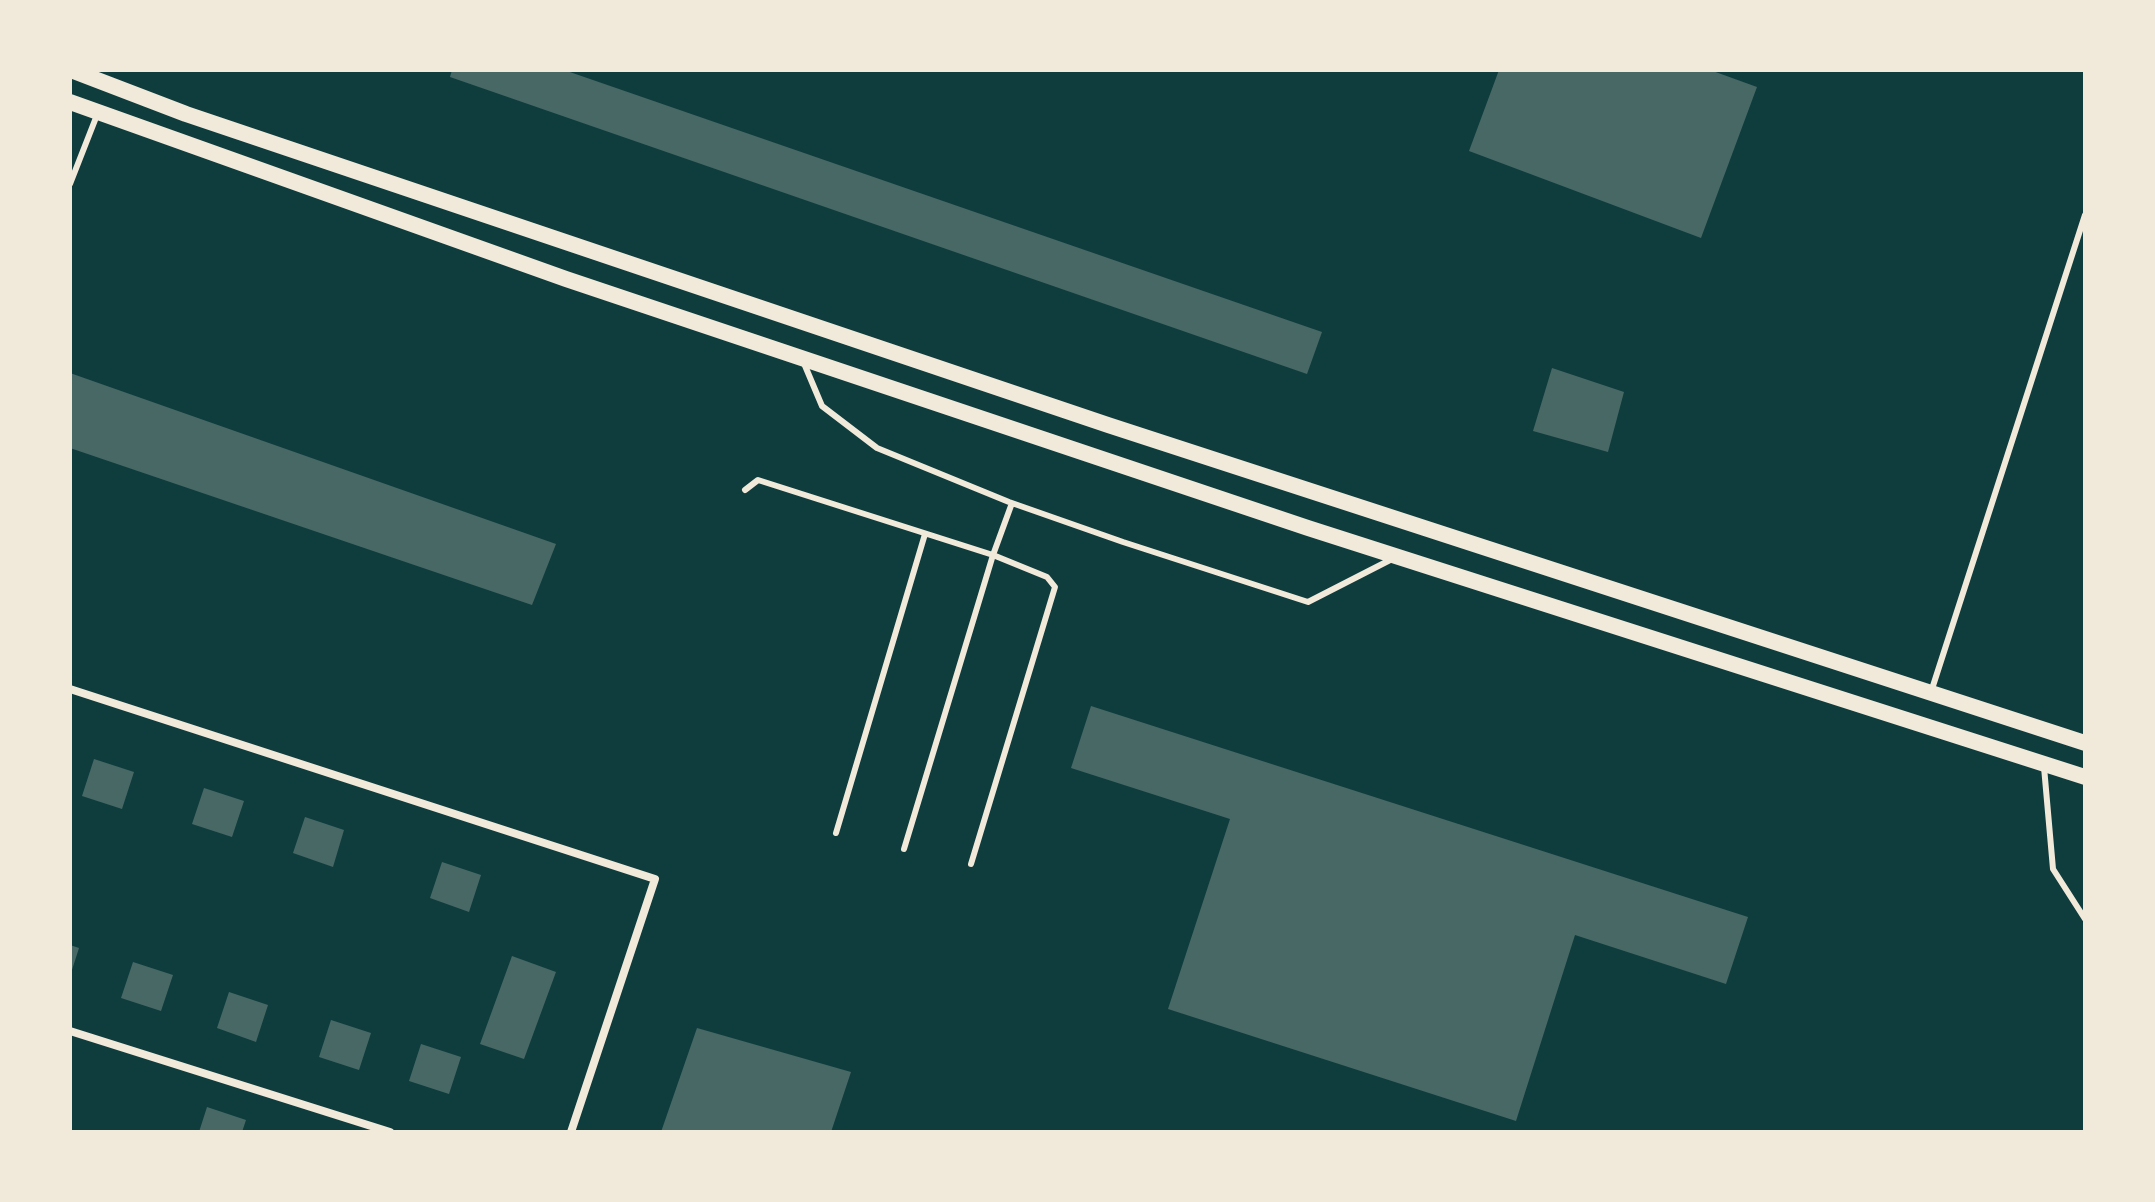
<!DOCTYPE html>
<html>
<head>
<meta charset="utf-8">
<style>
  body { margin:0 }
  #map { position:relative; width:2155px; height:1202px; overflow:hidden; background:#0f3d3e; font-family:Literata,serif }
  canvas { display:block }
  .frame { position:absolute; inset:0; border:72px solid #f1e9da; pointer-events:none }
</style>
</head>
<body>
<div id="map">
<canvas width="2155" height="1202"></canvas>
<div class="frame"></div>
</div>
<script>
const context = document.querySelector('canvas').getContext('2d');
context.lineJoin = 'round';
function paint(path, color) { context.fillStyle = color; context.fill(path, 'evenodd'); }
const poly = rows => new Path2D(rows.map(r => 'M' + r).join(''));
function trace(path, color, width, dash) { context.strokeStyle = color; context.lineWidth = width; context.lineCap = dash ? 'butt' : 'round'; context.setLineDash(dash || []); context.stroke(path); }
paint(poly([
  [452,70,564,70,1322,332,1307,374,450,77],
  [1499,70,1710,70,1757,87,1701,238,1469,151],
  [1552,368,1624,392,1608,452,1533,431],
  [70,373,556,544,532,605,70,448],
  [1091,706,1748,917,1726,984,1575,935,1516,1121,1168,1009,1230,819,1071,768],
  [94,759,134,772,122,809,82,796],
  [204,788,244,801,232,837,192,824],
  [305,817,344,830,333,867,293,853],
  [442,862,481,875,469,912,430,898],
  [70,945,79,948,71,973,70,973],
  [512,956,556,972,524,1059,480,1044],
  [133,962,173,975,161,1011,121,998],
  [229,992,268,1005,256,1042,217,1028],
  [331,1020,371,1033,359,1070,319,1057],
  [697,1028,851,1072,831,1132,661,1132],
  [421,1044,461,1057,449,1094,409,1081],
  [207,1107,246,1120,242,1132,199,1132]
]), '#486865');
trace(poly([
  [70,184,97,115],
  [803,361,822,406,877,448,1009,502,1123,542,1308,602,1394,558],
  [745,490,758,480,993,555,1047,577,1055,587,971,864],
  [1931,692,2085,215],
  [2044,767,2053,869,2085,919],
  [836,833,925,534],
  [904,849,993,555,1012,503]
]), '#f1e9da', 6);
trace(poly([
  [70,689,655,879,571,1132],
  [70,1031,390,1132]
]), '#f1e9da', 8);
trace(poly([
  [71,70,186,114,1108,425,2085,743],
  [70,102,566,279,1308,528,2085,777]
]), '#f1e9da', 16);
</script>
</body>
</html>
